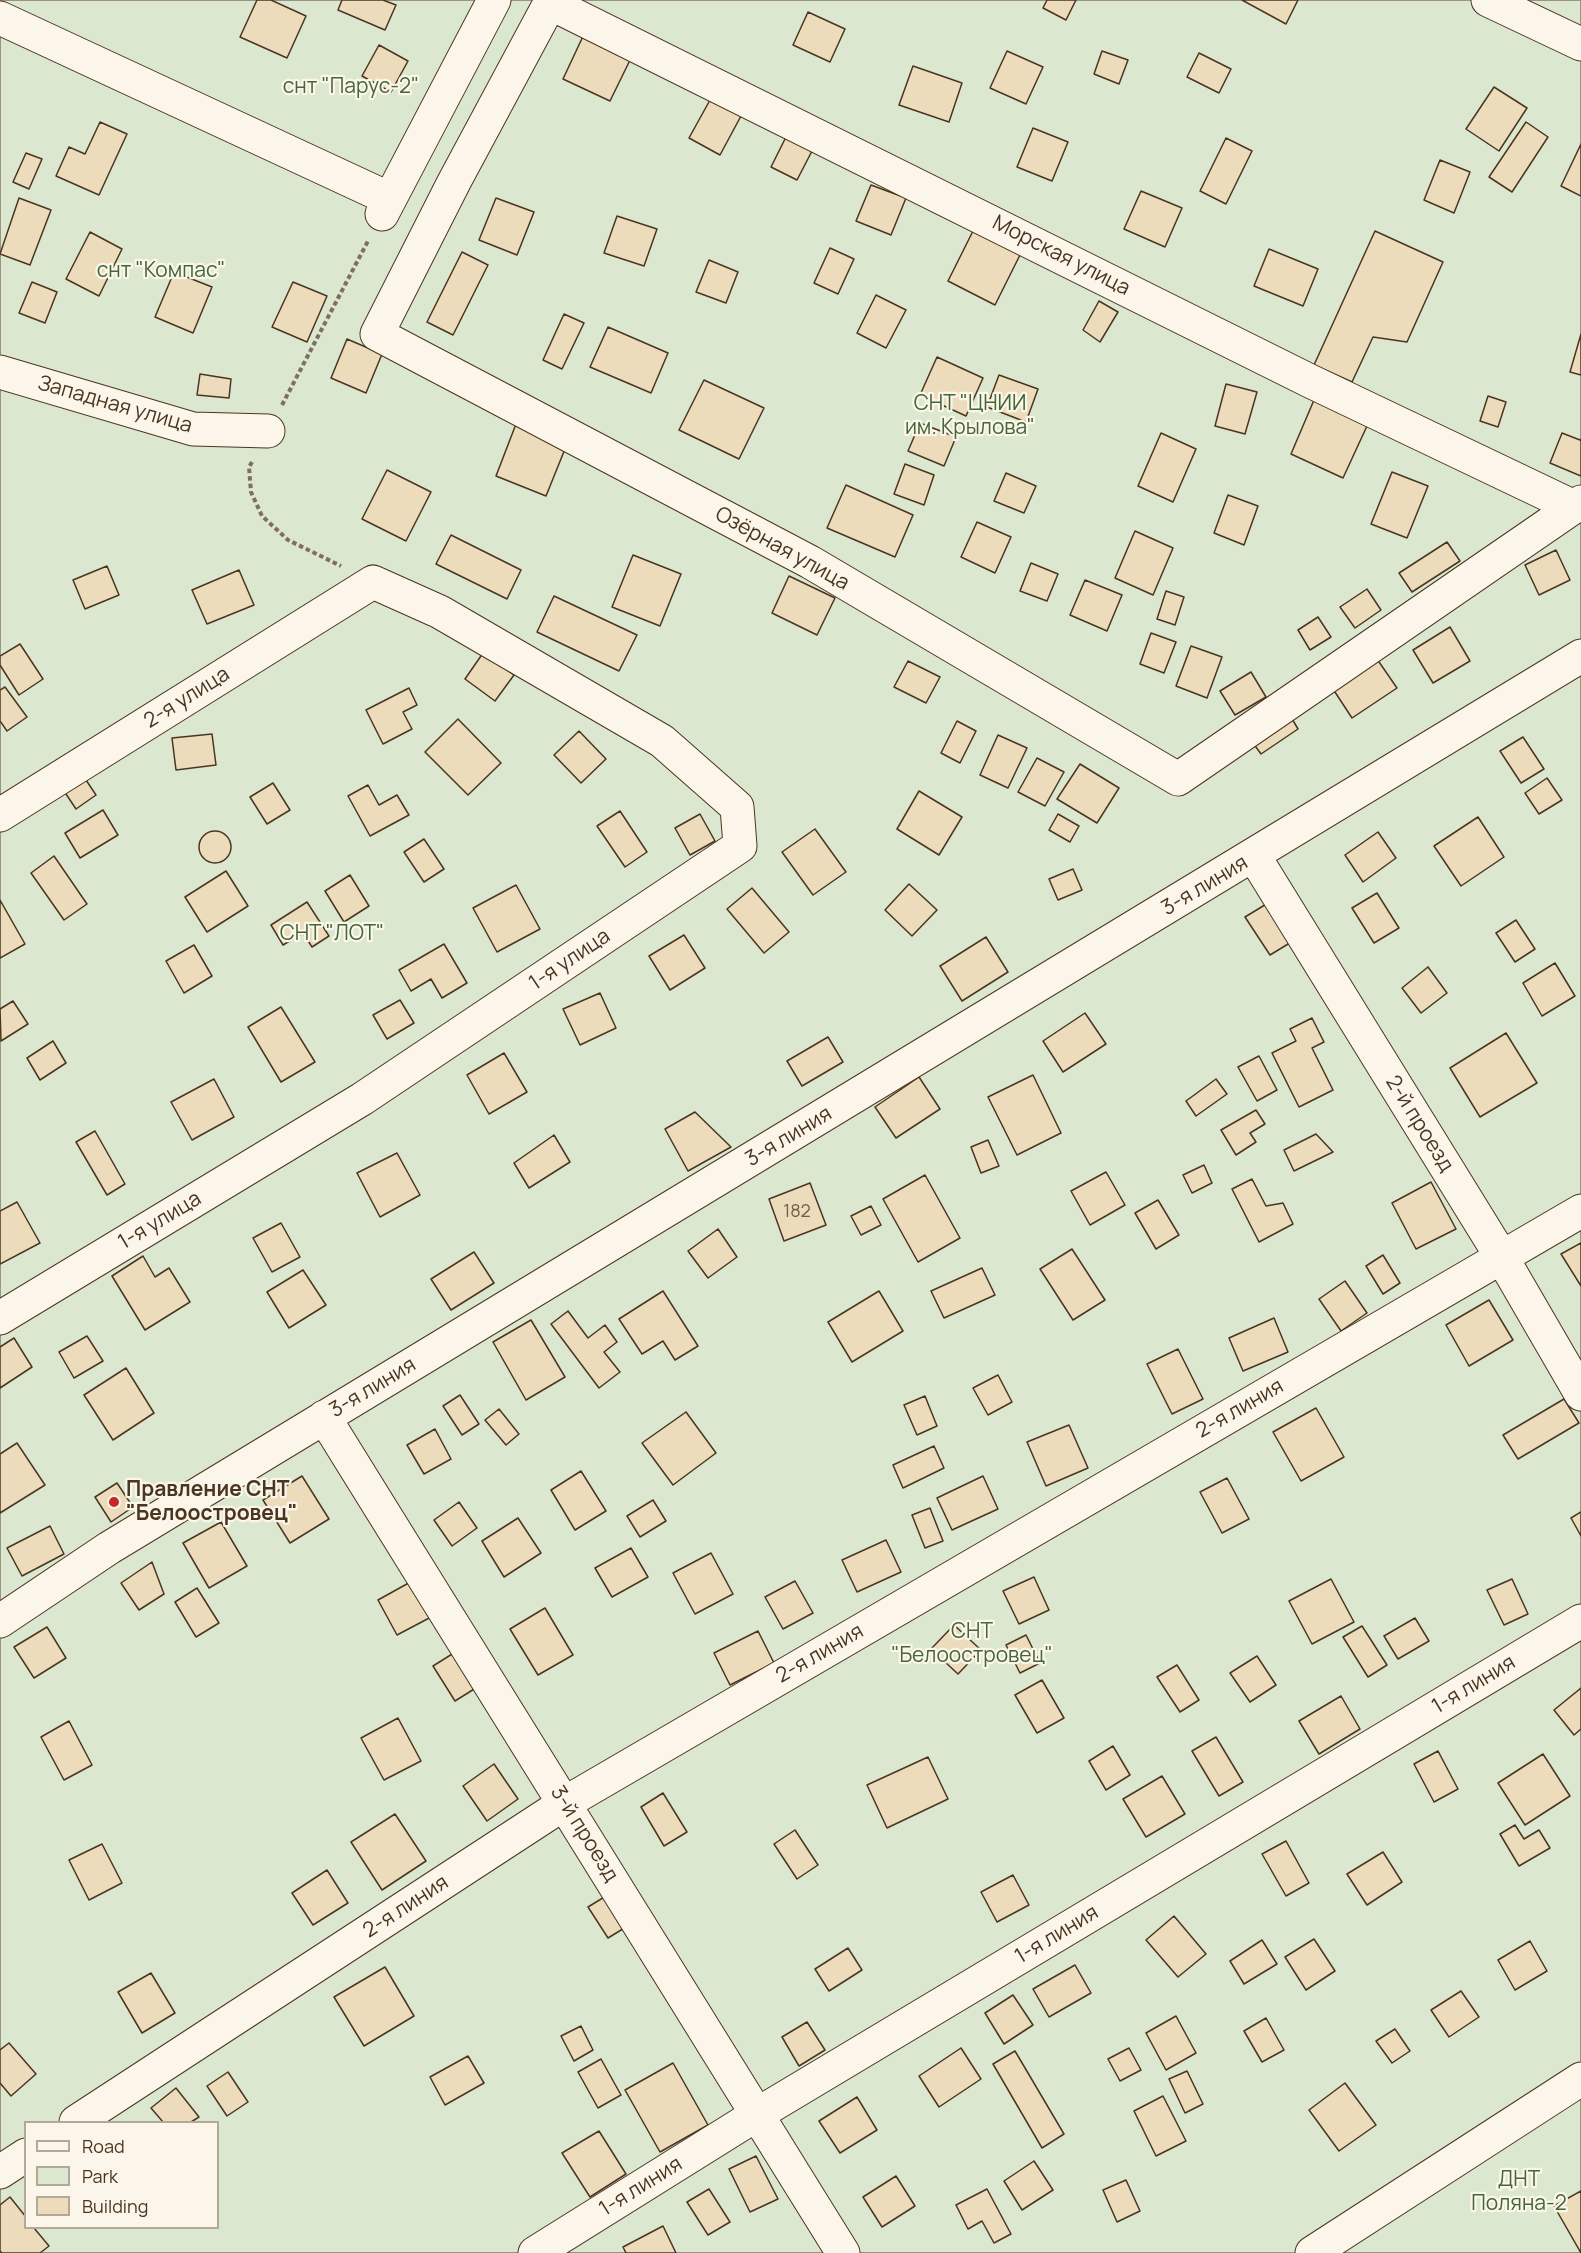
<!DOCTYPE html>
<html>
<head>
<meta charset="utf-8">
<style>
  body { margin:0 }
  #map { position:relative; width:1581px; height:2253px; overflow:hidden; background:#fbf6e9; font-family:Manrope,sans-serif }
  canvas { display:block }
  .legend { position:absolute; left:24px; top:2121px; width:195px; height:108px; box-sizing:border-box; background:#fbf6e9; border:2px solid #b4a999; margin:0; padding:8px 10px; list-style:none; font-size:18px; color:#4a3520 }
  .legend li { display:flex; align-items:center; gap:12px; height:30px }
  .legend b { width:30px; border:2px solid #b4a999 }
</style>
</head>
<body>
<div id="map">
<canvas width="1581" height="2253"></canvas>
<ul class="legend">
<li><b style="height:8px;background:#fbf6e9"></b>Road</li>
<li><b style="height:16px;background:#dce7d0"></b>Park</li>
<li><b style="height:16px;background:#ecdcbc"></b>Building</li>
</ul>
</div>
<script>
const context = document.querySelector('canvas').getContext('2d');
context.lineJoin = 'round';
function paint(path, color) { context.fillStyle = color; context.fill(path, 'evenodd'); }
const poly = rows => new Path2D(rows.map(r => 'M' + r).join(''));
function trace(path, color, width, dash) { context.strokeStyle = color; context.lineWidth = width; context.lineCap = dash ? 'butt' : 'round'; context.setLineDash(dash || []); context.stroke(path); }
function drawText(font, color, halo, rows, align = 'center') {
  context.font = font + ' Manrope,sans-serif'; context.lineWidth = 4.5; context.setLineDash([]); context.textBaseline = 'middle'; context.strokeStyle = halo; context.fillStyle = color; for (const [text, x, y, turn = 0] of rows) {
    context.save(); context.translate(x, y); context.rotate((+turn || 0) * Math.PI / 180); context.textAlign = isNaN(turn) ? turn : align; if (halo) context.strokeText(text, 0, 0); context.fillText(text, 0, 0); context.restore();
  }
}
const green = poly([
  [0,0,1581,0,1581,2253,0,2253,0,0],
  [26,2122,218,2122,218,2228,26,2228,26,2122]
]);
paint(green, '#dce7d0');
trace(green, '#887966', 1.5);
const building = poly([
  [257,0,271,0,306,16,287,58,240,37,257,0],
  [342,0,383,0,396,5,385,30,338,10,342,0],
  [1047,0,1076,0,1066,20,1043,8,1047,0],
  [1242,0,1298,0,1286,24,1242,0],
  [808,12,845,29,830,62,793,45,808,12],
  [585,32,633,54,610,101,563,79,585,32],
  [379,45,408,61,391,92,362,76,379,45],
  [1007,51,1043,67,1026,104,990,88,1007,51],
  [1102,51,1128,60,1119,84,1094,74,1102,51],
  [1199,53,1231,69,1219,93,1187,77,1199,53],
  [913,66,962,83,949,122,899,105,913,66],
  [1494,87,1527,108,1499,151,1466,129,1494,87],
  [710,100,741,116,720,155,689,138,710,100],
  [100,122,127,134,99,195,56,176,69,147,85,154,100,122],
  [1526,122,1548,137,1512,192,1489,177,1526,122],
  [1033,128,1068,142,1052,181,1017,167,1033,128],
  [786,137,812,151,797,180,771,167,786,137],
  [1226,138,1252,151,1226,204,1200,191,1226,138],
  [1581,144,1581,196,1561,186,1581,144],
  [26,153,42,159,29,189,13,182,26,153],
  [1440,160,1470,172,1454,213,1424,200,1440,160],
  [871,185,906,198,891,235,856,221,871,185],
  [1141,191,1182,208,1165,247,1124,229,1141,191],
  [19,198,51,210,30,265,0,254,19,198],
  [496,198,534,212,517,255,479,240,496,198],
  [617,216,657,229,644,266,604,253,617,216],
  [975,227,1022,251,995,305,948,281,975,227],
  [1375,231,1443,262,1407,342,1373,337,1352,382,1314,365,1375,231],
  [90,232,122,249,99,296,66,279,90,232],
  [830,248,854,259,838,294,814,283,830,248],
  [1269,249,1318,269,1303,306,1254,286,1269,249],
  [462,252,488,265,453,335,427,322,462,252],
  [709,260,738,272,726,303,696,292,709,260],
  [174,272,212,287,193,333,155,317,174,272],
  [32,282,57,292,45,323,19,313,32,282],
  [293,282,327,296,307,342,272,327,293,282],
  [876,295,906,310,886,348,857,333,876,295],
  [1099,301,1118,312,1100,342,1083,330,1099,301],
  [564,314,584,323,562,369,543,360,564,314],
  [608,327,668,353,651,393,590,367,608,327],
  [1581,334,1581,375,1570,372,1581,334],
  [347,339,382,354,366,393,331,378,347,339],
  [937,357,983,378,966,416,920,395,937,357],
  [200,374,231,379,229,398,197,395,200,374],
  [999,375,1038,389,1026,422,987,407,999,375],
  [704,380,764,408,739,459,679,430,704,380],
  [1226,384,1257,392,1245,434,1215,426,1226,384],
  [1488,396,1506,402,1498,427,1480,421,1488,396],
  [1314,400,1367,426,1343,478,1291,454,1314,400],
  [920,423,956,437,944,466,908,451,920,423],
  [516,424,567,444,546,496,496,476,516,424],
  [1161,433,1196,449,1173,502,1138,486,1161,433],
  [1562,433,1580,440,1581,439,1581,476,1550,463,1562,433],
  [905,464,934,475,924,505,894,494,905,464],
  [387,470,431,492,406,541,362,519,387,470],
  [1392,472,1428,486,1407,538,1371,524,1392,472],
  [1006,473,1036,486,1024,513,994,501,1006,473],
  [846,485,913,515,895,557,827,528,846,485],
  [1228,495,1258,506,1244,545,1214,533,1228,495],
  [977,522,1011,537,995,573,961,557,977,522],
  [1135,531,1173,548,1153,595,1115,578,1135,531],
  [451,535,521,570,507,599,436,564,451,535],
  [1447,542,1460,561,1412,592,1399,573,1447,542],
  [1556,550,1570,580,1539,595,1525,565,1556,550],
  [633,555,681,574,660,626,612,607,633,555],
  [1031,563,1058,574,1047,601,1020,591,1031,563],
  [107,566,119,595,85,609,73,580,107,566],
  [239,570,254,605,207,624,192,590,239,570],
  [789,576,835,598,817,635,772,613,789,576],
  [1085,580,1122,595,1107,631,1070,615,1085,580],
  [1367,589,1381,610,1355,628,1340,607,1367,589],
  [1166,591,1184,597,1175,625,1157,619,1166,591],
  [554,596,637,635,619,671,537,632,554,596],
  [1318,617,1331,637,1310,650,1298,630,1318,617],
  [1450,627,1470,661,1433,683,1413,650,1450,627],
  [1151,633,1176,642,1164,673,1140,664,1151,633],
  [20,644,43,679,19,695,0,665,0,656,20,644],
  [1191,646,1222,657,1207,698,1176,686,1191,646],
  [483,653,514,675,495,701,465,679,483,653],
  [1377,659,1397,688,1352,718,1333,689,1377,659],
  [908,661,940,677,926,703,894,687,908,661],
  [1251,672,1266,697,1235,715,1220,691,1251,672],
  [5,687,27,717,7,731,0,721,0,690,5,687],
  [409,688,417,705,403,712,412,729,383,744,366,710,409,688],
  [1291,717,1298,729,1261,754,1253,743,1291,717],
  [458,719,501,763,468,795,425,752,458,719],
  [957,721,976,731,960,763,941,753,957,721],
  [579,731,606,759,581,783,554,755,579,731],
  [212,734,216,765,176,770,172,738,212,734],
  [998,735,1027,748,1008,788,980,775,998,735],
  [1523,737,1544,769,1521,783,1500,751,1523,737],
  [1037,758,1064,772,1045,806,1018,792,1037,758],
  [1080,764,1119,788,1097,823,1057,799,1080,764],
  [82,774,96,795,76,809,62,788,82,774],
  [1547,778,1562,800,1539,814,1525,793,1547,778],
  [273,783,290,810,267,824,250,797,273,783],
  [368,785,379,805,397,795,409,815,370,836,348,796,368,785],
  [919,791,962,817,939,855,897,829,919,791],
  [103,810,118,835,80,858,65,833,103,810],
  [620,811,647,852,625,867,597,826,620,811],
  [700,814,715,841,690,855,675,828,700,814],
  [1058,814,1079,826,1070,842,1049,830,1058,814],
  [1478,817,1504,857,1461,886,1434,846,1478,817],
  [815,829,846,872,813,895,782,852,815,829],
  '199 847a16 16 0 1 1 32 0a16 16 0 1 1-32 0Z',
  [1378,832,1396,858,1363,882,1345,855,1378,832],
  [424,839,444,869,424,882,404,852,424,839],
  [54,856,87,904,64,920,31,873,54,856],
  [1073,869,1082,890,1058,900,1049,879,1073,869],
  [226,871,248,906,207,932,185,897,226,871],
  [350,875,369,906,344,922,325,891,350,875],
  [909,884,937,910,912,936,885,910,909,884],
  [516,885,540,929,497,952,473,908,516,885],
  [752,888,789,932,764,953,727,909,752,888],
  [1377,893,1399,928,1374,943,1352,908,1377,893],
  [0,900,25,944,0,958,0,900],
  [307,902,329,936,312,947,303,933,283,945,271,925,307,902],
  [1268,903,1293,941,1270,955,1245,917,1268,903],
  [1516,920,1535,949,1515,962,1496,933,1516,920],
  [684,935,705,968,670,990,649,956,684,935],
  [986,937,1008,972,962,1001,940,966,986,937],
  [444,944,467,983,442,998,431,979,411,991,399,970,444,944],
  [194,945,212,976,184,993,166,961,194,945],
  [1555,963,1575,996,1542,1016,1523,983,1555,963],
  [1428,967,1447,993,1421,1013,1402,988,1428,967],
  [600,993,616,1028,580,1045,563,1009,600,993],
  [400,1000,414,1023,387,1039,373,1015,400,1000],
  [13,1001,28,1024,1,1041,0,1009,13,1001],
  [281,1007,315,1062,281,1082,248,1027,281,1007],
  [1085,1013,1106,1044,1063,1072,1043,1041,1085,1013],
  [1312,1018,1324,1042,1312,1048,1333,1090,1299,1107,1272,1053,1296,1041,1290,1029,1312,1018],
  [1506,1033,1537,1083,1480,1117,1450,1068,1506,1033],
  [828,1037,843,1062,802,1086,787,1061,828,1037],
  [53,1041,66,1063,40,1080,27,1058,53,1041],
  [504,1053,527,1092,489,1114,467,1075,504,1053],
  [1259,1056,1277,1090,1257,1101,1238,1067,1259,1056],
  [1033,1075,1061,1133,1017,1155,988,1097,1033,1075],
  [919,1077,940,1109,896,1138,875,1107,919,1077],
  [214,1079,234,1117,192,1140,171,1102,214,1079],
  [1216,1079,1227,1094,1196,1116,1186,1101,1216,1079],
  [1256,1110,1265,1124,1250,1133,1256,1142,1236,1155,1221,1130,1256,1110],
  [695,1112,731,1147,688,1171,665,1129,695,1112],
  [95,1131,125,1184,107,1195,76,1142,95,1131],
  [1316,1134,1333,1152,1294,1171,1284,1150,1316,1134],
  [554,1135,570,1162,529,1188,514,1163,554,1135],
  [988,1140,999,1166,981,1173,971,1147,988,1140],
  [397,1153,420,1195,380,1217,357,1173,397,1153],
  [1204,1165,1212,1183,1192,1193,1183,1175,1204,1165],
  [1106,1172,1125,1205,1090,1225,1071,1191,1106,1172],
  [925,1175,960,1238,918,1262,883,1199,925,1175],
  [1252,1179,1266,1206,1283,1203,1293,1224,1259,1242,1232,1189,1252,1179],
  [1431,1182,1456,1229,1416,1249,1392,1203,1431,1182],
  [810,1183,826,1225,784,1241,769,1199,810,1183],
  [1158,1200,1179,1235,1156,1249,1135,1213,1158,1200],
  [17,1202,40,1243,0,1264,0,1211,17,1202],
  [871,1206,881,1225,861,1235,851,1216,871,1206],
  [281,1223,300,1257,272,1272,253,1238,281,1223],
  [718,1229,737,1257,708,1278,688,1251,718,1229],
  [1581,1243,1581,1286,1561,1254,1581,1243],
  [1072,1249,1105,1300,1073,1320,1040,1269,1072,1249],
  [474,1252,494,1283,451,1310,431,1279,474,1252],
  [1383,1255,1400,1283,1383,1294,1366,1266,1383,1255],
  [143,1256,155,1277,169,1268,190,1302,145,1330,112,1276,143,1256],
  [982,1268,995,1295,944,1318,931,1291,982,1268],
  [303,1270,326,1305,289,1328,267,1292,303,1270],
  [1345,1281,1367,1313,1341,1331,1319,1299,1345,1281],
  [663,1291,698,1346,675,1360,663,1341,642,1354,619,1319,663,1291],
  [879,1291,903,1331,852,1362,828,1322,879,1291],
  [1489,1300,1513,1340,1469,1366,1446,1325,1489,1300],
  [568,1311,588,1338,605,1325,617,1342,604,1352,620,1372,599,1388,551,1324,568,1311],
  [1274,1318,1288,1352,1243,1371,1229,1338,1274,1318],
  [531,1320,565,1377,526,1400,493,1342,531,1320],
  [87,1336,103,1361,74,1378,59,1352,87,1336],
  [14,1338,32,1367,0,1388,0,1347,14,1338],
  [1178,1349,1203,1399,1172,1414,1147,1364,1178,1349],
  [126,1368,154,1413,113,1440,84,1395,126,1368],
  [998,1375,1012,1402,988,1415,973,1388,998,1375],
  [460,1395,479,1424,462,1435,443,1406,460,1395],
  [925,1396,937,1426,917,1435,904,1405,925,1396],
  [1564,1399,1579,1423,1518,1459,1503,1435,1564,1399],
  [1316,1408,1344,1457,1301,1481,1273,1432,1316,1408],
  [499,1409,519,1434,506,1445,485,1420,499,1409],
  [686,1412,716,1453,673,1485,642,1443,686,1412],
  [1069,1425,1088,1468,1046,1486,1027,1442,1069,1425],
  [435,1429,451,1459,424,1474,407,1445,435,1429],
  [17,1443,45,1485,0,1513,0,1454,17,1443],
  [934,1446,944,1468,903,1488,893,1465,934,1446],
  [581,1471,606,1511,575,1530,551,1490,581,1471],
  [302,1476,329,1519,290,1543,263,1500,302,1476],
  [983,1476,998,1509,952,1530,937,1498,983,1476],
  [1227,1478,1249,1519,1222,1533,1200,1492,1227,1478],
  [117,1483,133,1507,111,1522,95,1497,117,1483],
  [653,1500,666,1521,640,1537,627,1516,653,1500],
  [459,1502,477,1528,452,1546,434,1520,459,1502],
  [930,1508,943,1541,925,1548,912,1515,930,1508],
  [1581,1512,1581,1536,1571,1518,1581,1512],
  [518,1518,541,1553,504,1577,482,1541,518,1518],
  [221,1522,247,1566,209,1588,183,1543,221,1522],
  [50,1526,64,1554,22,1576,7,1548,50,1526],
  [886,1540,901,1572,857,1592,842,1560,886,1540],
  [631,1548,648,1577,612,1597,595,1568,631,1548],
  [711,1553,733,1594,695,1614,673,1573,711,1553],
  [152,1562,164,1594,139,1610,121,1583,152,1562],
  [1034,1577,1049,1610,1019,1624,1003,1591,1034,1577],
  [1331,1579,1354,1622,1312,1644,1289,1601,1331,1579],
  [1512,1579,1528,1614,1504,1625,1487,1590,1512,1579],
  [414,1580,433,1616,397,1635,378,1600,414,1580],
  [795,1581,813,1613,783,1629,765,1597,795,1581],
  [197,1588,219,1623,196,1637,175,1602,197,1588],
  [545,1608,573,1655,538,1675,510,1629,545,1608],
  [1415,1618,1429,1641,1398,1659,1384,1636,1415,1618],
  [954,1625,981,1650,958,1674,931,1649,954,1625],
  [1362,1626,1387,1665,1368,1677,1343,1637,1362,1626],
  [47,1627,66,1658,34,1678,14,1647,47,1627],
  [758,1631,774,1663,730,1685,714,1653,758,1631],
  [1026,1635,1040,1663,1020,1673,1006,1645,1026,1635],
  [457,1651,479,1686,455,1701,433,1666,457,1651],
  [1257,1656,1276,1685,1250,1702,1230,1673,1257,1656],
  [1177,1665,1199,1700,1180,1712,1157,1677,1177,1665],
  [1042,1680,1064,1718,1037,1733,1015,1695,1042,1680],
  [1581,1688,1581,1729,1574,1735,1554,1710,1581,1688],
  [1341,1696,1360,1729,1319,1754,1299,1721,1341,1696],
  [398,1718,421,1761,384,1780,361,1738,398,1718],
  [69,1721,92,1765,64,1780,41,1737,69,1721],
  [1216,1737,1243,1782,1219,1796,1192,1751,1216,1737],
  [1113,1746,1130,1775,1106,1790,1089,1761,1113,1746],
  [1438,1751,1458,1789,1434,1802,1414,1764,1438,1751],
  [1543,1754,1570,1796,1525,1825,1498,1783,1543,1754],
  [928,1757,948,1799,887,1828,867,1785,928,1757],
  [494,1764,518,1799,487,1821,463,1786,494,1764],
  [1162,1776,1185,1814,1146,1837,1123,1799,1162,1776],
  [663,1793,687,1832,664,1846,641,1807,663,1793],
  [395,1814,426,1861,382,1890,351,1842,395,1814],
  [1515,1825,1524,1839,1539,1830,1550,1848,1519,1866,1500,1834,1515,1825],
  [795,1830,818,1865,797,1879,774,1844,795,1830],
  [1286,1841,1309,1883,1286,1896,1262,1854,1286,1841],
  [102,1844,122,1883,89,1900,69,1860,102,1844],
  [1383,1852,1402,1882,1367,1905,1347,1874,1383,1852],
  [327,1870,348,1903,313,1925,292,1893,327,1870],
  [1013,1875,1029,1905,997,1922,981,1892,1013,1875],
  [606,1896,626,1927,608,1938,588,1907,606,1896],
  [1174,1916,1206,1954,1178,1977,1146,1940,1174,1916],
  [1314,1939,1335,1971,1306,1990,1285,1957,1314,1939],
  [1262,1940,1277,1964,1244,1984,1230,1961,1262,1940],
  [1530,1941,1547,1971,1515,1990,1498,1960,1530,1941],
  [848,1948,862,1970,829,1991,815,1969,848,1948],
  [1075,1965,1091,1993,1049,2017,1033,1989,1075,1965],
  [385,1967,414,2016,364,2046,334,1997,385,1967],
  [151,1973,175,2013,142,2033,118,1992,151,1973],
  [1461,1991,1479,2017,1449,2037,1431,2010,1461,1991],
  [1013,1995,1033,2025,1004,2044,985,2013,1013,1995],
  [1176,2016,1196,2053,1166,2070,1146,2033,1176,2016],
  [1266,2018,1284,2050,1262,2062,1244,2031,1266,2018],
  [807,2022,825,2050,799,2066,782,2037,807,2022],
  [581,2026,593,2050,574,2061,561,2036,581,2026],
  [1395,2029,1410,2051,1392,2063,1376,2041,1395,2029],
  [9,2043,36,2074,11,2096,0,2083,0,2050,9,2043],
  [961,2048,981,2079,939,2107,919,2076,961,2048],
  [1129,2048,1141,2070,1120,2081,1108,2059,1129,2048],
  [1015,2051,1064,2134,1042,2148,993,2064,1015,2051],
  [468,2056,484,2083,445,2105,430,2077,468,2056],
  [601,2059,621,2095,598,2108,578,2072,601,2059],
  [673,2063,708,2125,660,2152,625,2090,673,2063],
  [1187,2071,1203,2104,1185,2113,1169,2079,1187,2071],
  [228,2072,248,2102,227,2116,207,2086,228,2072],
  [1345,2083,1376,2125,1339,2151,1309,2110,1345,2083],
  [176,2088,199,2117,191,2122,163,2122,151,2108,176,2088],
  [1163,2096,1186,2141,1156,2156,1134,2111,1163,2096],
  [857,2097,877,2130,840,2153,819,2121,857,2097],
  [599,2131,626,2174,590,2197,562,2153,599,2131],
  [756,2156,778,2199,750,2212,729,2169,756,2156],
  [1034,2161,1053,2190,1022,2210,1004,2181,1034,2161],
  [896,2176,915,2206,882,2227,863,2197,896,2176],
  [1126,2180,1140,2211,1117,2222,1103,2190,1126,2180],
  [709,2189,730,2222,708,2235,687,2202,709,2189],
  [987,2189,1011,2234,994,2243,982,2221,968,2229,956,2205,987,2189],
  [1581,2191,1581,2253,1554,2206,1581,2191],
  [10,2197,26,2217,26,2228,34,2228,49,2246,40,2253,2,2253,0,2251,0,2205,10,2197],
  [663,2226,676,2253,626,2253,623,2247,663,2226]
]);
paint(building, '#ecdcbc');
trace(building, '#4a3520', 1.5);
const minor = poly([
  [1488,0,1581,44],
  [0,18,390,199],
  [382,214,494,0],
  [0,372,193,429,268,431],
  [1574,507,1310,381,550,3,454,182,377,334,810,562,1178,779,1581,502],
  [0,815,373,582,440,612,662,741,737,807,740,846,362,1099,0,1318],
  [1254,856,1501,1256,1581,1394],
  [324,1417,843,2253],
  [0,1621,109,1548,1581,656],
  [76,2122,565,1803,1581,1211],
  [0,2172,26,2155],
  [535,2253,756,2115,1581,1621],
  [1312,2253,1581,2079]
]);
trace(minor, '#4a3520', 35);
trace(poly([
  [282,405,368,241],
  [252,462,249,467,251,492,262,516,288,540,341,566]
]), '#7f6f5c', 4, [4.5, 3]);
trace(minor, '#fbf6e9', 33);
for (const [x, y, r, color] of [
  [114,1502,6,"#c62828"]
]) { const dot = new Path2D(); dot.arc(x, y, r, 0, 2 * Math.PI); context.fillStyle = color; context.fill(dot); trace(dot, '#fbf6e9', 2); }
drawText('18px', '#725f47', null, [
  ["182",797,1212]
]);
drawText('21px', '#436837', '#fbf6e9', [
  ["снт \"Парус-2\"",351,87],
  ["снт \"Компас\"",161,271],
  ["СНТ \"ЦНИИ",970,404],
  ["им. Крылова\"",970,428],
  ["СНТ \"ЛОТ\"",332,934],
  ["СНТ",972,1632],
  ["\"Белоостровец\"",972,1656],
  ["ДНТ",1519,2180],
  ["Поляна-2",1519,2204]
]);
drawText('21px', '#4a3520', '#fbf6e9', [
  ["Морская улица",1061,256,27],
  ["Западная улица",115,405,16],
  ["Озёрная улица",782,549,29],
  ["2-я улица",187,698,-32],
  ["3-я линия",1205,886,-31],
  ["1-я улица",570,960,-34],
  ["2-й проезд",1419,1124,58],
  ["3-я линия",789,1137,-31],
  ["1-я улица",160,1221,-31],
  ["3-я линия",373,1388,-31],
  ["2-я линия",1240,1409,-30],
  ["2-я линия",820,1654,-30],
  ["1-я линия",1474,1685,-31],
  ["3-й проезд",584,1834,58],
  ["2-я линия",406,1907,-33],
  ["1-я линия",1057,1935,-31],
  ["1-я линия",641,2187,-32]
]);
drawText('bold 21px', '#4a3520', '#fbf6e9', [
  ["Правление СНТ",126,1490],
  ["\"Белоостровец\"",126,1514]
], 'left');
</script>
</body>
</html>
